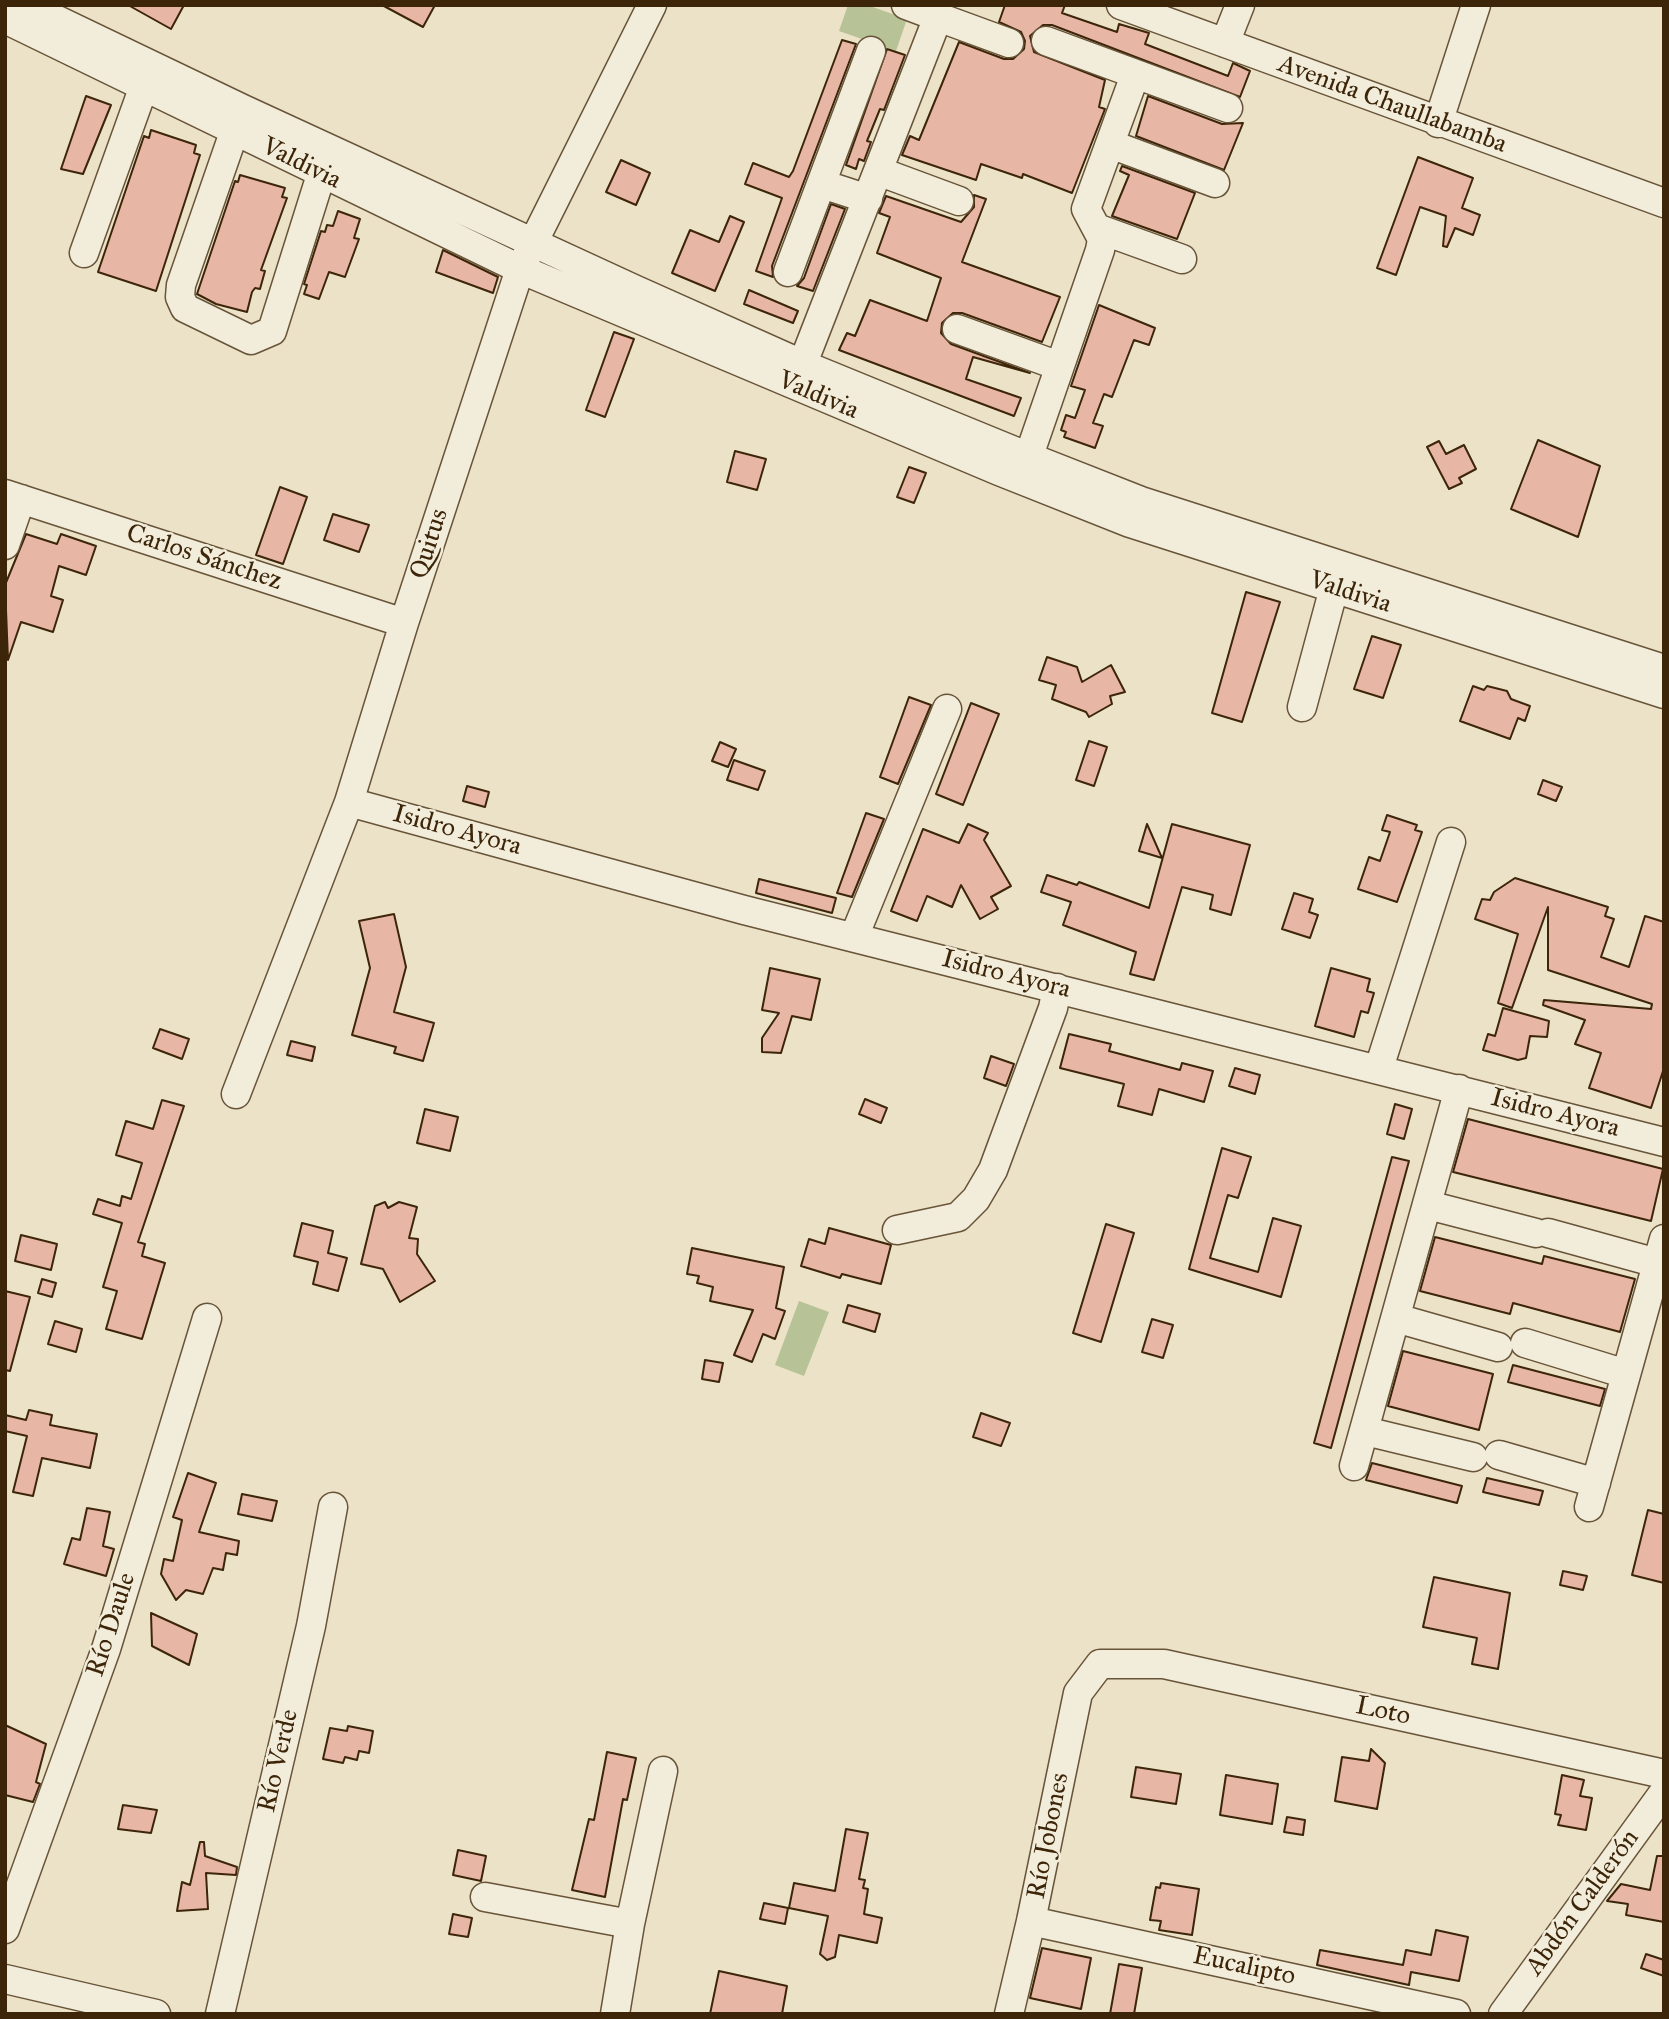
<!DOCTYPE html>
<html>
<head>
<meta charset="utf-8">
<style>
  body { margin:0 }
  #map { position:relative; width:1669px; height:2019px; overflow:hidden; background:#ebe2c7; font-family:"IM FELL Great Primer",serif }
  canvas { display:block }
  .frame { position:absolute; inset:0; border:7px solid #3c2508; pointer-events:none }
</style>
</head>
<body>
<div id="map">
<canvas width="1669" height="2019"></canvas>
<div class="frame"></div>
</div>
<script>
const context = document.querySelector('canvas').getContext('2d');
context.lineJoin = 'round';
function paint(path, color) { context.fillStyle = color; context.fill(path, 'evenodd'); }
const poly = rows => new Path2D(rows.map(r => 'M' + r).join(''));
function trace(path, color, width, dash) { context.strokeStyle = color; context.lineWidth = width; context.lineCap = dash ? 'butt' : 'round'; context.setLineDash(dash || []); context.stroke(path); }
function drawText(font, color, halo, rows, align = 'center') {
  context.font = font + ' "IM FELL Great Primer",serif'; context.lineWidth = 5; context.setLineDash([]); context.textBaseline = 'middle'; context.strokeStyle = halo; context.fillStyle = color; for (const [text, x, y, turn = 0] of rows) {
    context.save(); context.translate(x, y); context.rotate((+turn || 0) * Math.PI / 180); context.textAlign = isNaN(turn) ? turn : align; if (halo) context.strokeText(text, 0, 0); context.fillText(text, 0, 0); context.restore();
  }
}
paint(poly([
  [848,5,867,5,907,19,896,51,839,31],
  [799,1301,829,1312,804,1376,775,1365]
]), '#b7c396');
const building = poly([
  [128,5,184,5,171,29,128,5],
  [382,5,435,5,423,27,382,5],
  [1005,5,1065,5,1062,13,1117,32,1119,24,1149,33,1145,44,1228,76,1233,63,1250,71,1240,97,1052,25,1043,25,1030,36,1034,52,1105,80,1099,107,1105,109,1072,193,1023,174,1022,178,981,164,976,180,902,155,910,136,919,140,959,42,1004,59,1013,59,1024,49,1025,41,1021,32,999,22,1005,5],
  [842,40,856,44,772,266,773,277,756,271,782,198,745,184,753,163,789,177,793,171,842,40],
  [887,49,905,55,884,110,880,109,867,141,871,142,864,161,859,159,856,169,846,165,887,49],
  [86,96,111,105,83,174,61,169,86,96],
  [1148,96,1222,124,1243,123,1224,170,1136,136,1148,96],
  [151,130,196,145,194,153,200,155,156,291,98,272,144,136,149,138,151,130],
  [1418,157,1473,178,1462,208,1480,215,1473,235,1455,228,1447,247,1443,246,1446,216,1420,207,1396,275,1377,268,1418,157],
  [621,160,650,173,636,205,606,192,621,160],
  [1122,166,1195,193,1177,239,1112,216,1129,175,1120,171,1122,166],
  [240,175,285,188,282,197,287,198,261,270,265,271,260,289,255,288,252,292,247,312,216,304,197,294,235,181,238,182,240,175],
  [974,195,986,199,962,262,1060,297,1042,342,962,313,953,313,942,323,941,333,951,344,1030,373,973,357,966,379,1021,398,1014,416,839,350,847,333,855,336,870,300,927,321,941,278,877,253,890,217,879,213,886,196,961,222,974,207,974,195],
  [831,204,845,209,813,291,797,286,804,278,831,204],
  [338,211,360,219,354,238,359,239,345,277,329,272,319,299,304,294,307,285,304,284,321,231,325,232,327,225,333,226,338,211],
  [730,216,744,222,715,291,672,273,690,230,719,242,730,216],
  [443,250,498,277,493,293,436,272,443,250],
  [749,290,798,311,793,323,744,304,749,290],
  [1099,305,1155,328,1149,345,1134,340,1112,397,1104,394,1093,423,1103,426,1095,448,1064,437,1066,432,1061,430,1066,415,1075,418,1085,390,1071,386,1099,305],
  [614,332,634,339,605,417,586,410,614,332],
  [1538,440,1600,466,1578,537,1511,509,1538,440],
  [1439,441,1446,454,1464,445,1476,469,1459,478,1462,483,1449,489,1427,447,1439,441],
  [735,451,766,459,757,490,727,482,735,451],
  [909,467,926,473,914,503,897,497,909,467],
  [280,487,307,497,283,564,256,555,280,487],
  [333,514,369,525,359,552,324,540,333,514],
  [26,534,57,544,61,534,96,546,86,575,59,566,51,596,63,600,53,632,21,622,8,660,5,585,26,534],
  [1246,592,1280,602,1242,722,1212,713,1246,592],
  [1372,636,1401,645,1383,698,1354,689,1372,636],
  [1047,657,1077,667,1082,682,1111,665,1125,692,1110,696,1112,704,1089,717,1086,712,1052,699,1056,685,1039,680,1047,657],
  [1473,686,1484,690,1487,686,1507,691,1511,699,1530,706,1525,721,1518,718,1510,739,1460,721,1473,686],
  [909,697,931,705,898,784,880,777,909,697],
  [971,703,999,714,963,805,936,794,971,703],
  [1089,741,1107,747,1094,786,1076,780,1089,741],
  [720,742,736,749,728,767,712,761,720,742],
  [734,760,765,771,758,790,727,780,734,760],
  [1543,780,1562,787,1556,801,1538,794,1543,780],
  [467,786,489,792,485,807,463,801,467,786],
  [866,813,884,819,852,897,837,893,866,813],
  [1387,815,1417,825,1415,830,1422,832,1397,902,1358,889,1369,857,1380,861,1390,832,1382,830,1387,815],
  [968,824,988,833,984,840,1011,886,991,897,998,909,980,919,961,885,952,907,927,896,917,921,891,911,923,829,959,843,968,824],
  [1147,824,1162,858,1139,851,1147,824],
  [1172,824,1250,845,1231,915,1210,909,1213,895,1182,887,1154,980,1130,974,1136,952,1063,925,1071,902,1041,892,1047,875,1077,885,1079,882,1149,908,1172,824],
  [1515,878,1608,907,1605,916,1614,919,1601,957,1629,967,1645,916,1664,922,1664,1068,1651,1108,1589,1088,1601,1053,1575,1044,1585,1020,1543,1005,1544,1000,1651,1009,1652,1004,1548,970,1548,907,1512,1008,1498,1003,1518,934,1475,919,1482,899,1490,900,1494,892,1515,878],
  [759,879,836,898,832,913,756,893,759,879],
  [1294,893,1313,899,1309,912,1318,915,1310,938,1282,929,1294,893],
  [394,914,406,967,394,1012,434,1023,423,1061,394,1053,396,1047,352,1035,370,968,359,921,394,914],
  [770,968,820,979,811,1020,792,1016,781,1053,762,1052,762,1038,779,1013,762,1010,770,968],
  [1331,968,1370,979,1367,991,1374,993,1368,1013,1361,1011,1354,1037,1315,1026,1331,968],
  [1503,1008,1549,1021,1547,1037,1530,1036,1526,1058,1518,1060,1483,1050,1488,1034,1495,1036,1503,1008],
  [160,1029,189,1039,182,1059,153,1048,160,1029],
  [1069,1034,1111,1044,1109,1051,1180,1070,1182,1063,1213,1071,1204,1102,1159,1089,1152,1115,1118,1106,1124,1084,1060,1068,1069,1034],
  [291,1041,315,1047,312,1061,287,1055,291,1041],
  [991,1056,1014,1064,1006,1086,984,1078,991,1056],
  [1235,1068,1260,1075,1255,1094,1229,1086,1235,1068],
  [865,1099,887,1108,881,1123,859,1114,865,1099],
  [162,1100,184,1106,138,1242,145,1244,142,1256,165,1263,142,1339,106,1329,117,1291,103,1287,122,1223,93,1214,98,1199,120,1206,122,1196,131,1199,142,1163,116,1155,126,1121,153,1129,162,1100],
  [1395,1104,1412,1109,1404,1139,1387,1134,1395,1104],
  [425,1109,458,1117,450,1151,417,1143,425,1109],
  [1468,1119,1663,1169,1651,1221,1453,1172,1468,1119],
  [1222,1148,1251,1157,1238,1198,1228,1195,1210,1258,1258,1272,1273,1218,1301,1226,1281,1297,1189,1269,1222,1148],
  [1392,1157,1409,1161,1331,1448,1314,1443,1392,1157],
  [385,1202,388,1208,399,1202,417,1207,409,1238,418,1239,417,1254,435,1281,400,1302,383,1269,361,1264,375,1206,385,1202],
  [302,1223,333,1231,328,1253,347,1258,338,1291,313,1284,318,1262,294,1256,302,1223],
  [1106,1224,1134,1233,1101,1342,1073,1333,1106,1224],
  [829,1228,891,1245,881,1284,842,1274,840,1278,801,1266,809,1239,825,1244,829,1228],
  [21,1235,57,1244,51,1270,15,1261,21,1235],
  [1435,1237,1542,1264,1544,1256,1635,1279,1620,1332,1513,1303,1510,1314,1420,1291,1435,1237],
  [692,1248,784,1267,776,1308,785,1311,775,1339,763,1334,752,1362,734,1355,753,1310,710,1301,713,1287,697,1283,699,1276,687,1274,692,1248],
  [42,1279,56,1283,52,1297,38,1293,42,1279],
  [5,1291,30,1297,10,1371,5,1370,5,1291],
  [848,1305,880,1314,875,1332,843,1322,848,1305],
  [1152,1319,1173,1325,1163,1358,1142,1352,1152,1319],
  [55,1321,82,1329,76,1352,48,1344,55,1321],
  [1403,1351,1493,1374,1479,1430,1388,1406,1403,1351],
  [705,1360,723,1363,719,1382,702,1379,705,1360],
  [1513,1365,1605,1389,1600,1406,1508,1382,1513,1365],
  [29,1410,52,1415,50,1425,97,1434,90,1468,42,1458,33,1496,13,1492,27,1436,5,1431,5,1415,26,1420,29,1410],
  [981,1413,1010,1423,1001,1446,973,1437,981,1413],
  [1372,1463,1462,1486,1457,1503,1366,1480,1372,1463],
  [188,1473,216,1483,199,1532,239,1541,237,1555,226,1553,223,1570,213,1568,203,1594,186,1590,176,1600,161,1574,164,1559,173,1561,182,1520,173,1517,188,1473],
  [1487,1478,1543,1491,1539,1505,1483,1492,1487,1478],
  [242,1494,277,1501,272,1521,238,1514,242,1494],
  [87,1508,110,1512,103,1546,114,1549,106,1576,64,1564,72,1538,80,1540,87,1508],
  [1648,1510,1664,1514,1664,1583,1632,1575,1648,1510],
  [1563,1571,1587,1576,1583,1590,1560,1585,1563,1571],
  [1434,1577,1510,1593,1498,1669,1472,1664,1477,1638,1423,1627,1434,1577],
  [151,1613,197,1634,189,1665,152,1646,151,1613],
  [5,1725,46,1744,36,1782,40,1784,33,1802,5,1795,5,1725],
  [348,1726,373,1731,369,1753,359,1751,357,1760,345,1757,343,1763,323,1759,330,1728,347,1731,348,1726],
  [1371,1749,1385,1763,1377,1809,1335,1801,1342,1757,1369,1761,1371,1749],
  [607,1752,636,1758,627,1800,623,1799,605,1897,572,1890,589,1819,594,1820,607,1752],
  [1136,1767,1181,1774,1176,1804,1131,1797,1136,1767],
  [1226,1775,1278,1784,1272,1824,1220,1815,1226,1775],
  [1562,1775,1584,1780,1580,1796,1592,1798,1586,1830,1558,1825,1561,1815,1555,1814,1562,1775],
  [123,1805,157,1810,151,1833,118,1829,123,1805],
  [1287,1817,1305,1820,1303,1835,1284,1832,1287,1817],
  [846,1829,868,1833,859,1879,865,1880,863,1888,868,1889,864,1914,882,1918,877,1943,839,1935,835,1957,827,1960,820,1954,828,1916,789,1908,794,1883,835,1891,846,1829],
  [200,1842,204,1842,205,1856,237,1867,236,1875,206,1873,208,1909,177,1911,182,1882,190,1885,200,1842],
  [458,1850,486,1856,481,1881,453,1875,458,1850],
  [1657,1856,1664,1856,1664,1922,1626,1915,1628,1904,1607,1901,1621,1884,1650,1890,1657,1856],
  [1161,1883,1199,1889,1192,1935,1159,1930,1161,1921,1150,1920,1156,1887,1160,1888,1161,1883],
  [764,1903,788,1908,785,1924,760,1919,764,1903],
  [453,1914,472,1918,468,1937,449,1934,453,1914],
  [1436,1930,1468,1937,1459,1981,1411,1972,1409,1985,1317,1965,1320,1950,1403,1965,1406,1950,1431,1955,1436,1930],
  [1042,1948,1091,1958,1081,2009,1030,1998,1042,1948],
  [1646,1954,1664,1960,1664,1976,1641,1968,1646,1954],
  [1119,1964,1142,1968,1134,2014,1110,2014,1119,1964],
  [719,1971,787,1986,782,2014,710,2014,719,1971]
]);
paint(building, '#e7b6a5');
trace(building, '#3c2508', 2);
const minor = poly([
  [26,5,243,109,636,290,804,365,1029,457,1141,501,1664,669],
  [1121,5,1664,203],
  [938,17,1009,43],
  [5,19,520,269,999,471,1130,523,1664,694],
  [1046,41,1228,108],
  [1225,43,1240,5],
  [240,115,181,285,180,297,185,308,251,340,272,331,321,175],
  [1438,123,1476,5],
  [1110,144,1215,183],
  [878,171,959,201],
  [822,184,868,199],
  [1099,229,1182,259],
  [84,253,144,86,153,70],
  [788,272,871,51],
  [957,329,1059,366],
  [796,381,938,17,906,5],
  [1023,473,1100,250,1102,239,1086,209,1135,75],
  [5,494,404,623],
  [5,545,21,499],
  [1302,707,1334,588],
  [349,802,744,910,1664,1142],
  [854,937,947,709],
  [1379,1068,1451,842],
  [236,1094,349,802,404,623,520,269,652,5],
  [1428,1205,1536,1233],
  [897,1230,958,1217,976,1199,993,1170,1053,1008,1057,988],
  [1548,1233,1657,1263],
  [1396,1318,1498,1347],
  [1525,1343,1626,1374],
  [1365,1431,1473,1457],
  [1499,1455,1596,1483],
  [1354,1466,1459,1089],
  [1589,1507,1664,1239],
  [485,1897,630,1924],
  [1031,1921,1456,2014],
  [5,1929,106,1649,207,1318],
  [5,1979,156,2014],
  [220,2014,311,1626,333,1507],
  [615,2014,630,1924,663,1771],
  [1009,2014,1031,1921,1078,1693,1100,1664,1164,1664,1664,1774],
  [1503,2014,1664,1792]
]);
trace(minor, '#685438', 31);
trace(minor, '#f2ecdb', 28);
drawText('26px', '#3c2508', '#f2ecdb', [
  ["Avenida Chaullabamba",1392,105,20],
  ["Valdivia",301,164,26],
  ["Valdivia",818,396,23],
  ["Quitus",430,544,-72],
  ["Carlos Sánchez",204,558,18],
  ["Valdivia",1350,593,18],
  ["Isidro Ayora",457,831,15],
  ["Isidro Ayora",1006,975,14],
  ["Isidro Ayora",1555,1114,14],
  ["Río Daule",112,1625,-72],
  ["Loto",1383,1712,12],
  ["Río Verde",279,1761,-77],
  ["Río Jobones",1049,1836,-79],
  ["Abdón Calderón",1583,1903,-54],
  ["Eucalipto",1244,1967,12]
]);
</script>
</body>
</html>
